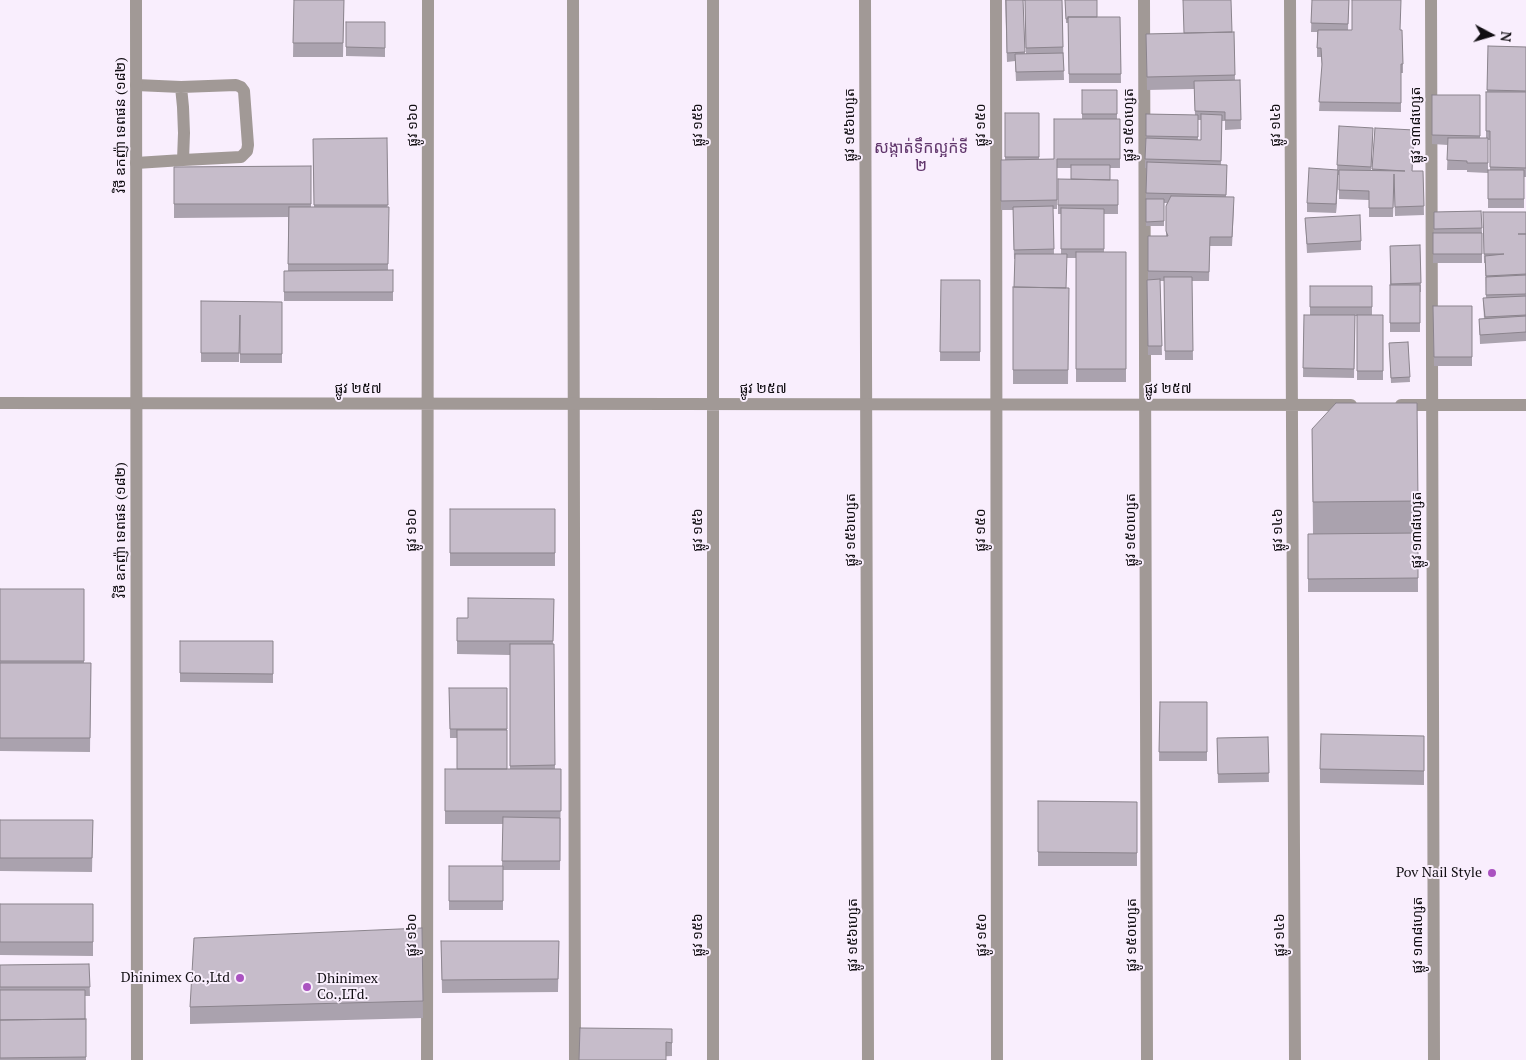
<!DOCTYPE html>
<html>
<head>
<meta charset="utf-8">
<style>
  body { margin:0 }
  #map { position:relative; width:1526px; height:1060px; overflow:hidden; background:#f9eefd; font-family:"PT Serif",serif }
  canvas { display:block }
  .north { position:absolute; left:1466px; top:10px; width:50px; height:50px; -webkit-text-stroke:4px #f9eefd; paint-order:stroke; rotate:96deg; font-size:14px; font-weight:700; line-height:20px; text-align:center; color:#110e12 }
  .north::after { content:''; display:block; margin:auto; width:18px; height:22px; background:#110e12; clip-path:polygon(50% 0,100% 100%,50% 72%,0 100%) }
</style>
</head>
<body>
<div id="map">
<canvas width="1526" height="1060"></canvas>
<div class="north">N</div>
</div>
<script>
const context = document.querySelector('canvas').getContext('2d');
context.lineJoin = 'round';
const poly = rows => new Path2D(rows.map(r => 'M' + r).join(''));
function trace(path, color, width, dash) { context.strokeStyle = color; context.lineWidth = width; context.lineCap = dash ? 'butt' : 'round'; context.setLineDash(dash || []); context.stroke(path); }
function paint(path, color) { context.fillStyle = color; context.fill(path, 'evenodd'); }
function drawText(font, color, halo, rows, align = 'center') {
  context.font = font + ' "PT Serif","Noto Sans Khmer",serif'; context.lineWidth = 4; context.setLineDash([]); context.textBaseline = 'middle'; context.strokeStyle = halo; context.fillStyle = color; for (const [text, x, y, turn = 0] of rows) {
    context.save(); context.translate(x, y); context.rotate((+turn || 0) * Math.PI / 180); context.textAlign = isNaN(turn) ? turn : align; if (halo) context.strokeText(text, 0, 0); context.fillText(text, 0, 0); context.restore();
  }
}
trace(poly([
  [573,0,575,1060],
  [865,0,868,1060],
  [1144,0,1147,1060],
  [1431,0,1434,1060],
  [136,85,181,87,183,107,184,133,183,160,136,163],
  [181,87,236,85,241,87,244,91,248,145,247,151,241,157,183,160]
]), '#a19996', 12);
trace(poly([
  [713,0,713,1060],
  [996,0,997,1060],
  [1290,0,1295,1060],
  [0,403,1351,405],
  [1401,405,1526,405],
  [427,1060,428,0]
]), '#a19996', 12);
trace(poly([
  [136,0,137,1060]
]), '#a19996', 12);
paint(poly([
  [294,0,344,0,343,57,293,57],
  [1005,0,1062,0,1064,80,1016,81,1015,61,1007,62],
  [1023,1,1025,1,1026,54,1025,54],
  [1065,0,1097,17,1120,17,1121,83,1069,83,1068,23,1066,23],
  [1312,0,1349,0,1348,30,1401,30,1403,64,1403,73,1401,73,1401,112,1319,111,1322,67,1321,57,1317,57,1317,32,1311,32],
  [346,22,385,22,385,57,346,56],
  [1234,32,1235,80,1240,80,1241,129,1225,130,1225,121,1222,121,1221,165,1227,165,1226,197,1234,207,1232,246,1210,246,1209,281,1192,281,1193,360,1165,360,1164,281,1160,281,1162,355,1148,355,1147,280,1148,280,1148,236,1166,236,1166,206,1167,203,1164,203,1164,226,1146,226,1146,168,1145,168,1145,159,1146,138,1146,114,1195,115,1194,89,1147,90,1146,34],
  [1198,120,1201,120,1201,140,1198,140],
  [1488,46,1526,47,1526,177,1524,177,1524,208,1488,208,1488,173,1467,172,1467,170,1447,170,1448,145,1432,144,1432,95,1480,95,1480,138,1486,138,1486,92,1487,92],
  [1488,140,1490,140,1490,170,1488,170],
  [1082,90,1117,90,1117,119,1120,119,1120,168,1110,168,1110,180,1118,180,1118,214,1104,214,1104,252,1126,252,1126,382,1076,382,1076,258,1066,258,1066,288,1069,288,1068,384,1013,384,1013,287,1014,287,1015,259,1014,259,1013,210,1001,210,1001,160,1005,160,1005,113,1039,113,1039,159,1054,159,1082,119],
  [1057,168,1071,168,1071,179,1058,179,1058,214,1061,214,1061,254,1054,254,1053,209,1057,209],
  [1339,126,1373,137,1371,171,1372,171,1375,128,1414,139,1412,171,1423,171,1424,215,1395,216,1394,183,1393,217,1369,217,1369,200,1339,199,1339,175,1338,175,1336,213,1307,212,1307,203,1337,170],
  [387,138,388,270,393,270,393,301,284,301,284,271,288,271,288,217,174,218,174,167,311,166,311,207,314,207,313,139],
  [1481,211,1482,233,1482,263,1433,263,1434,212],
  [1483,212,1526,212,1526,341,1480,344,1479,319,1484,319,1483,298,1486,298,1485,263,1484,263],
  [1305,218,1361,241,1361,250,1307,253],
  [1420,245,1421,292,1420,292,1420,332,1390,332,1390,246],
  [941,280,980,280,980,361,940,361],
  [1310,286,1372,286,1372,315,1383,315,1383,380,1357,380,1357,316,1355,316,1354,378,1303,377,1304,315,1310,315],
  [201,301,282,302,282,363,240,363,240,325,239,362,201,362],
  [1433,306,1472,306,1472,366,1434,366],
  [1408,342,1410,382,1391,383,1389,343],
  [1417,403,1418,592,1308,592,1308,534,1313,534,1312,429],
  [450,509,555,509,555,566,450,566],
  [0,589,84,589,84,663,91,663,90,752,0,751],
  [554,599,553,644,555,769,561,769,560,870,503,870,503,910,449,910,449,866,502,866,503,824,445,824,445,769,457,769,457,738,450,738,449,688,507,688,507,769,510,769,510,655,457,654,457,618,468,618],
  [180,641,273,641,273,683,180,682],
  [1160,702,1207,702,1207,761,1159,761],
  [1424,736,1424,785,1320,783,1320,769],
  [1268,737,1269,782,1218,783,1217,738],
  [1038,801,1137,802,1137,866,1038,866],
  [0,820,93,820,92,872,0,871],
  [0,904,93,904,93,956,0,955],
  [422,928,423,1018,190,1024,190,1007],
  [441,941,559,941,558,992,442,993],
  [89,964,90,996,85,996,86,1060,0,1060,0,965],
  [672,1029,672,1056,579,1060]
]), '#aaa2ae');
paint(poly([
  [1338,170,1338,179,1336,213,1336,204]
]), '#8b848d');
const building = poly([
  [294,0,344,0,343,43,293,43,294,0],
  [1006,0,1023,0,1025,52,1007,53,1006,0],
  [1025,0,1062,0,1063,47,1026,48,1025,0],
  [1065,0,1097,0,1097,17,1068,17,1068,19,1066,19,1065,0],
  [1183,0,1231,0,1232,32,1184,33,1183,0],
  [1312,0,1349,0,1348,24,1311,23,1312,0],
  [1352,0,1401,0,1400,30,1402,30,1403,64,1401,64,1401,103,1319,102,1322,64,1321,48,1317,48,1318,30,1352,30,1352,0],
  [1068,17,1120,17,1121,74,1069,74,1068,17],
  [346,22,385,22,385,48,346,47,346,22],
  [1234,32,1235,75,1147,77,1146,34,1234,32],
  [1488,46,1526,47,1526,91,1487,90,1488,46],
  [1063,53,1064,71,1016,72,1015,54,1063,53],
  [1240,80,1241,120,1225,120,1225,112,1195,111,1194,81,1240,80],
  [1082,90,1117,90,1117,114,1082,114,1082,90],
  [1486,92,1526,92,1526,168,1490,167,1490,131,1486,131,1486,92],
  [1432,95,1480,95,1480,136,1432,135,1432,95],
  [1005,113,1039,113,1039,157,1005,157,1005,113],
  [1146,114,1198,115,1198,137,1146,136,1146,114],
  [1201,114,1222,115,1221,161,1145,159,1146,138,1201,140,1201,114],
  [1054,119,1120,119,1120,159,1057,159,1057,200,1001,201,1001,160,1054,159,1054,119],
  [1339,126,1373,128,1371,167,1337,165,1339,126],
  [1375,128,1414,130,1412,171,1423,171,1424,206,1395,207,1394,174,1393,208,1369,208,1369,191,1339,190,1339,170,1405,171,1372,169,1375,128],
  [387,138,388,205,314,205,313,139,387,138],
  [1448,138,1488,138,1488,163,1467,163,1467,161,1447,160,1448,138],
  [1147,162,1227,165,1226,195,1146,193,1147,162],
  [1071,165,1110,165,1110,180,1071,179,1071,165],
  [311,166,311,204,174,204,174,167,311,166],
  [1309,168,1338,170,1336,204,1307,203,1309,168],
  [1488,170,1524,170,1524,199,1488,199,1488,170],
  [1058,179,1118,180,1118,205,1058,205,1058,179],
  [1171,196,1234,197,1232,237,1210,237,1209,272,1148,271,1148,236,1168,236,1166,231,1166,206,1171,196],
  [1146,199,1164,199,1164,221,1146,222,1146,199],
  [1053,206,1054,249,1014,250,1013,207,1053,206],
  [289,207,389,207,388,264,288,264,289,207],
  [1061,208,1104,209,1104,249,1061,249,1061,208],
  [1481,211,1482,228,1434,229,1434,212,1481,211],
  [1483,212,1526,212,1526,234,1518,234,1526,234,1526,274,1486,276,1485,256,1504,254,1484,254,1483,212],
  [1360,215,1361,241,1307,244,1305,218,1360,215],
  [1433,233,1482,233,1482,254,1433,254,1433,233],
  [1420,245,1421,283,1391,284,1390,246,1420,245],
  [1076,252,1126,252,1126,369,1076,369,1076,252],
  [1015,254,1067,254,1066,288,1014,287,1015,254],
  [393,270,393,292,284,292,284,271,393,270],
  [1526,275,1526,294,1486,295,1486,277,1526,275],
  [1164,277,1192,277,1193,351,1165,351,1164,277],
  [1160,279,1162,346,1148,346,1147,280,1160,279],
  [941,280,980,280,980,352,940,352,941,280],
  [1390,285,1420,285,1420,323,1390,323,1390,285],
  [1310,286,1372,286,1372,307,1310,307,1310,286],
  [1013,287,1069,288,1068,370,1013,370,1013,287],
  [1526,296,1526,315,1485,317,1483,298,1526,296],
  [201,301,282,302,282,354,240,354,240,315,239,353,201,353,201,301],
  [1433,306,1472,306,1472,357,1434,357,1433,306],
  [1304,315,1355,315,1354,369,1303,368,1304,315],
  [1357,315,1383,315,1383,371,1357,371,1357,315],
  [1526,316,1526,332,1480,335,1479,319,1526,316],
  [1408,342,1410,377,1391,378,1389,343,1408,342],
  [1336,403,1417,403,1418,501,1313,502,1312,429,1336,403],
  [450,509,555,509,555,553,450,553,450,509],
  [1418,533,1418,578,1308,579,1308,534,1418,533],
  [0,589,84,589,84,661,0,661,0,589],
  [468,598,554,599,553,641,457,641,457,618,468,618,468,598],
  [180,641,273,641,273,674,180,673,180,641],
  [510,644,554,644,555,765,510,766,510,644],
  [0,663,91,663,90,738,0,738,0,663],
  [449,688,507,688,507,729,450,729,449,688],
  [1160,702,1207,702,1207,752,1159,752,1160,702],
  [457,730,507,730,507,769,457,769,457,730],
  [1321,734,1424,736,1424,771,1320,769,1321,734],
  [1268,737,1269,773,1218,774,1217,738,1268,737],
  [445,769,561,769,561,811,445,811,445,769],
  [1038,801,1137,802,1137,853,1038,852,1038,801],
  [503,817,560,818,560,861,502,861,503,817],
  [0,820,93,820,92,858,0,858,0,820],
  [449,866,503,866,503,901,449,901,449,866],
  [0,904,93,904,93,942,0,942,0,904],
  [422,928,423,1001,190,1007,194,938,422,928],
  [441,941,559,941,558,979,442,980,441,941],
  [89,964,90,987,0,987,0,965,89,964],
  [0,990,85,990,85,1019,0,1020,0,990],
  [86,1019,86,1057,0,1058,0,1020,86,1019],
  [580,1028,672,1029,672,1043,666,1042,666,1060,579,1060,580,1028]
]);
paint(building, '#c6bcca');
trace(building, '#8b848d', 1);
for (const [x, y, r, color] of [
  [1492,873,5,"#aa52c0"],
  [240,978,5,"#aa52c0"],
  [307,987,5,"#aa52c0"]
]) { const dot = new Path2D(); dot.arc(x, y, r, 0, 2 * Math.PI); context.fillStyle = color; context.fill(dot); trace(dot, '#f9eefd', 2); }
drawText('14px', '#110e12', '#f9eefd', [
  ["វិថី ឧកញ៉ា ទេពផន (១៨២)",121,125,-90],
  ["ផ្លូវ ១៦០",413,125,-90],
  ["ផ្លូវ ១៥៦",698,125,-90],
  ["ផ្លូវ ១៥៦ហ្សេត",850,125,-90],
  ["ផ្លូវ ១៥០",981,125,-90],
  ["ផ្លូវ ១៥០ហ្សេត",1129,125,-90],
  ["ផ្លូវ ១៤៦",1276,125,-90],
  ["ផ្លូវ ១៣៨ហ្សេត",1416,125,-90],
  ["ផ្លូវ ២៥៧",358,389],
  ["ផ្លូវ ២៥៧",763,389],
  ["ផ្លូវ ២៥៧",1168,389],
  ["វិថី ឧកញ៉ា ទេពផន (១៨២)",121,530,-90],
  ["ផ្លូវ ១៦០",412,530,-90],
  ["ផ្លូវ ១៥៦",698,530,-90],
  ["ផ្លូវ ១៥៦ហ្សេត",851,530,-90],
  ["ផ្លូវ ១៥០",981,530,-90],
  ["ផ្លូវ ១៥០ហ្សេត",1131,530,-90],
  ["ផ្លូវ ១៤៦",1278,530,-90],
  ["ផ្លូវ ១៣៨ហ្សេត",1417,530,-90],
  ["ផ្លូវ ១៦០",412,935,-90],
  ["ផ្លូវ ១៥៦",698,935,-90],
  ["ផ្លូវ ១៥៦ហ្សេត",853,935,-90],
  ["ផ្លូវ ១៥០",982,935,-90],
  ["ផ្លូវ ១៥០ហ្សេត",1132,935,-90],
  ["ផ្លូវ ១៤៦",1280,935,-90],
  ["ផ្លូវ ១៣៨ហ្សេត",1418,935,-90]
]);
drawText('14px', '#110e12', '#f9eefd', [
  ["Pov Nail Style",1482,873],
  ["Dhinimex Co.,Ltd",230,978],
  ["Dhinimex",317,979,"left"],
  ["Co.,LTd.",317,995,"left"]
], 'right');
drawText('16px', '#60356b', '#f9eefd', [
  ["សង្កាត់ទឹកល្អក់ទី",921,148],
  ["២",921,166]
]);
</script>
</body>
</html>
